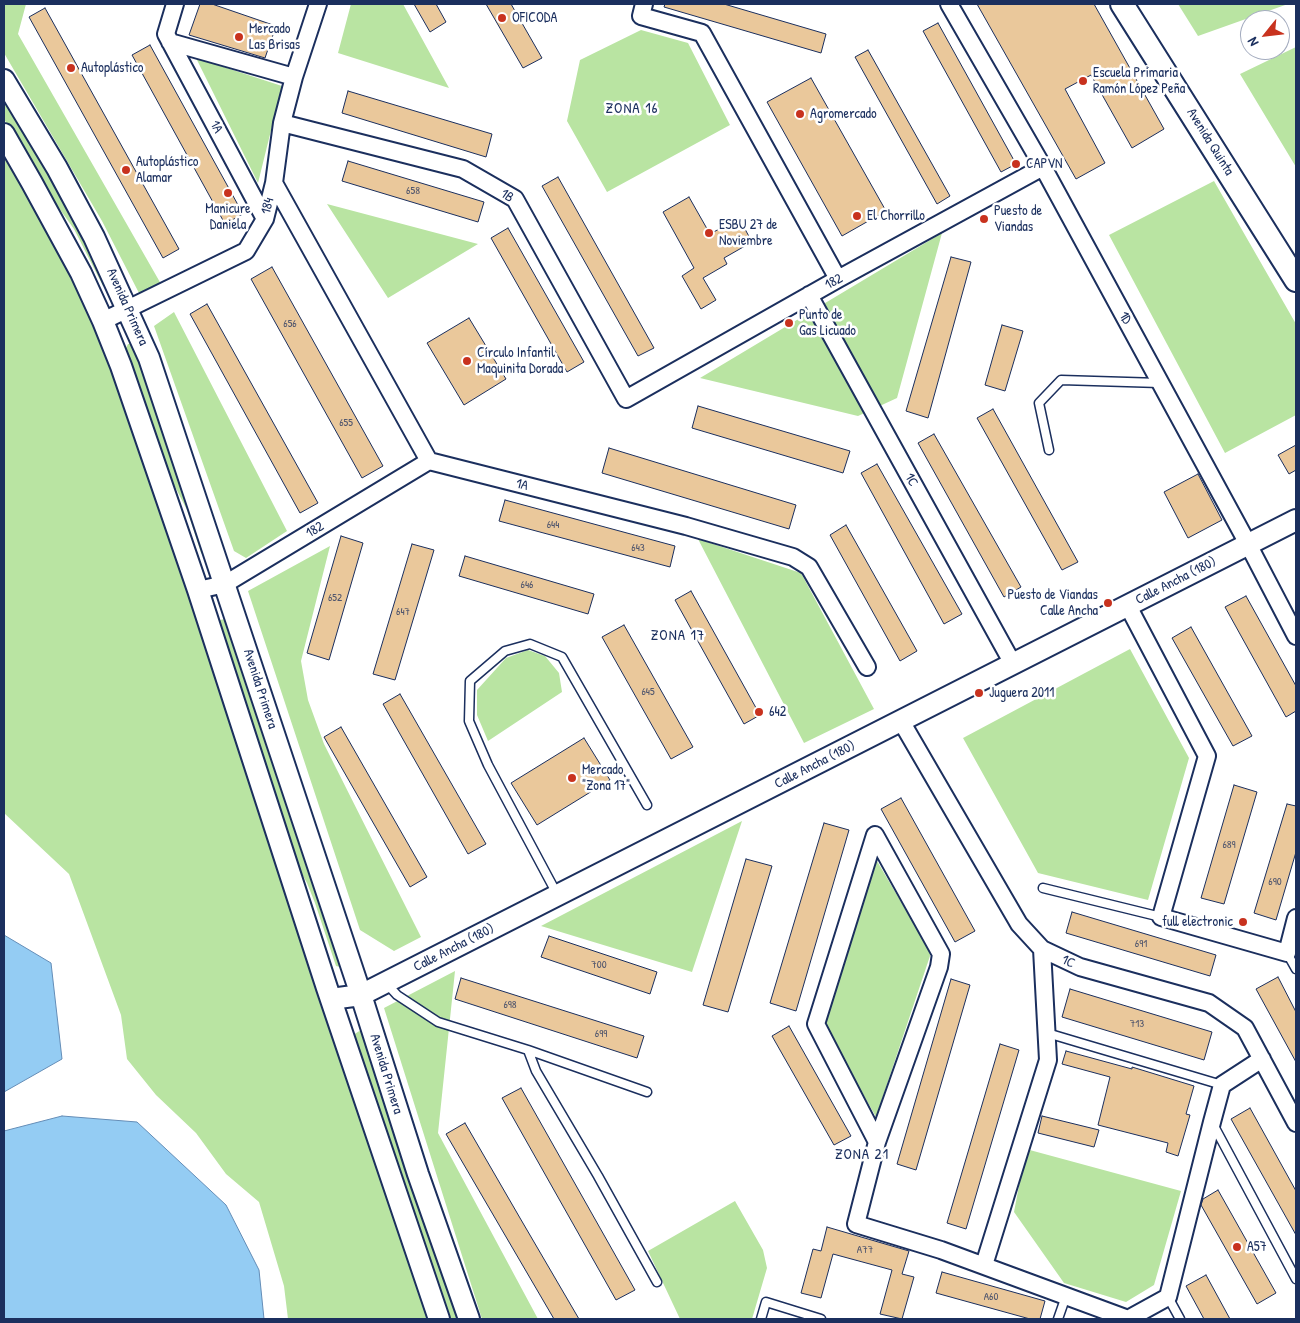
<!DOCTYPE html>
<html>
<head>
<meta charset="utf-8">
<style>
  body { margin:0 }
  #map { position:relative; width:1300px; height:1323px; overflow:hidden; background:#fff; font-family:"Patrick Hand",sans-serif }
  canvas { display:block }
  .frame { position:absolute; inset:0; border:5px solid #1b2f5e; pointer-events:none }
  .north { position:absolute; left:1240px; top:10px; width:50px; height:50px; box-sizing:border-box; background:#fff; border:1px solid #a4acbf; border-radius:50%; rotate:241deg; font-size:14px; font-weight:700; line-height:20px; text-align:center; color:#1b2f5e }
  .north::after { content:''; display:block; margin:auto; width:18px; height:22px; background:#c8321e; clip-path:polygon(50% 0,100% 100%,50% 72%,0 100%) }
</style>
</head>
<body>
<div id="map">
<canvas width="1300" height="1323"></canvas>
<div class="frame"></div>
<div class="north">N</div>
</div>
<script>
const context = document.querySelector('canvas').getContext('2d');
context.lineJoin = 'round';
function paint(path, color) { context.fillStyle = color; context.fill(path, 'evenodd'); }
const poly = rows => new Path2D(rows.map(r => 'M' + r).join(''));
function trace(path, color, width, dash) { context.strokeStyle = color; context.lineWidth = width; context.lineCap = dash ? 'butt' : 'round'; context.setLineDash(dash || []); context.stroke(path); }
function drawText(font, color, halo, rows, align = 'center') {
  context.font = font + ' "Patrick Hand",sans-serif'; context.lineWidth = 5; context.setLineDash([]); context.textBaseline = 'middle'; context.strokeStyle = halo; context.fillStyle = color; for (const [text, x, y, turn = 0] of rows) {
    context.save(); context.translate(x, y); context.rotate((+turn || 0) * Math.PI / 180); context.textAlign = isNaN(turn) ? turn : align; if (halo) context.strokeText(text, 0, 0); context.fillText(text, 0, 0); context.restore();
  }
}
paint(poly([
  [4,4,26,4,18,34,161,284,140,295,102,221,4,53],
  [351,4,403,4,449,88,338,53],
  [1178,4,1288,4,1198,36],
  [641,30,688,43,730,125,607,192,567,121,580,60],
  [1296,47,1296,167,1240,74],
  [196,58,282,86,258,183],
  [4,94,72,211,107,286,103,286,74,229,43,186,4,119],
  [4,143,105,325,432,1319,288,1319,284,1286,259,1202,226,1174,196,1133,156,1095,127,1059,121,1015,69,874,4,813],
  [1214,181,1296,324,1296,415,1225,453,1109,235],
  [327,204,478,244,388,298],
  [942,233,897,398,858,416,700,378],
  [174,312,287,531,246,558,234,551,154,326],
  [128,344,134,344,208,556,204,556,201,553,187,510,170,477,125,350],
  [698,539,801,573,874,709,804,743],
  [330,546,301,661,308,700,324,744,421,937,394,951,360,930,248,591],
  [225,619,342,964,340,967,336,966,315,903,307,883,298,867,219,624,220,620],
  [1130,649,1189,758,1148,900,1038,873,963,738],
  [528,650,545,656,559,673,562,692,488,741,477,715,477,690,506,658],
  [742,821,692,972,541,926],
  [877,861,931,953,876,1117,822,1022],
  [455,971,438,1133,538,1319,482,1319,384,1008],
  [361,1030,365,1034,457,1319,446,1319,353,1035],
  [1026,1149,1181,1191,1154,1285,1126,1302,1064,1283,1014,1212],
  [735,1201,763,1250,767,1268,752,1319,680,1319,648,1251]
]), '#b9e4a2');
const water = poly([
  [4,935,51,963,62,1059,4,1092,4,935],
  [62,1116,137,1122,226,1205,259,1270,264,1319,4,1319,4,1131,62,1116]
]);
paint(water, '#94ccf3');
trace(water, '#648db7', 1);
const building = poly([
  [200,4,212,4,276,26,265,58,189,35,200,4],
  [414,4,436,4,446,22,430,32,414,4],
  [486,4,511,4,542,58,523,68,486,4],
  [665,4,724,4,826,34,821,53,664,7,665,4],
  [977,4,1094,4,1164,129,1132,148,1091,75,1065,89,1105,163,1076,179,977,4],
  [45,8,179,249,163,258,29,17,45,8],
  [938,23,1016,164,1001,172,923,31,938,23],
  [150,45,243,214,225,224,132,55,150,45],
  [868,50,950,196,937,204,855,57,868,50],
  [811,78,886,211,842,236,767,102,811,78],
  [348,91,492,134,486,157,342,113,348,91],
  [348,161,484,202,478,222,342,181,348,161],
  [558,177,654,348,638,356,542,186,558,177],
  [689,197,710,234,739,218,752,242,724,258,727,264,703,278,716,300,701,309,682,276,694,268,663,212,689,197],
  [508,228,584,362,567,372,491,238,508,228],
  [951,257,971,262,928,418,906,411,951,257],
  [272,267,383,466,362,478,251,279,272,267],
  [207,304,318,503,300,513,190,314,207,304],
  [469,318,506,379,464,405,427,343,469,318],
  [1002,325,1023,331,1005,391,985,385,1002,325],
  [698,406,850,451,843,473,692,428,698,406],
  [993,409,1078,562,1062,570,977,418,993,409],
  [934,434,1021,587,1004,597,918,443,934,434],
  [1296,445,1296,470,1289,474,1278,455,1296,445],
  [609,448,796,505,789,529,602,473,609,448],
  [877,464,962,614,944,624,861,473,877,464],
  [1198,474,1222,520,1188,538,1164,492,1198,474],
  [505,500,675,546,670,567,499,521,505,500],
  [846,525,917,651,900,661,830,535,846,525],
  [341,536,363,543,329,660,307,653,341,536],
  [412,544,434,550,395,680,373,674,412,544],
  [465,556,594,594,588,614,459,576,465,556],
  [691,591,760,715,744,724,675,600,691,591],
  [1246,596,1296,686,1296,711,1286,717,1225,607,1246,596],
  [624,625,693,747,671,759,602,637,624,625],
  [1191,627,1252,736,1233,746,1172,638,1191,627],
  [400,694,486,844,468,854,383,704,400,694],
  [341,727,427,877,410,887,324,737,341,727],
  [584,738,610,780,537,825,511,783,584,738],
  [1234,785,1257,792,1224,904,1201,898,1234,785],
  [901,798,975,931,955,942,881,809,901,798],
  [1287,804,1296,806,1296,852,1276,920,1254,913,1287,804],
  [824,823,849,830,796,1011,770,1003,824,823],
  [746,859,772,866,728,1012,703,1005,746,859],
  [1072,912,1216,955,1210,976,1066,933,1072,912],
  [549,936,657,972,650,994,541,957,549,936],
  [1278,977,1296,1012,1296,1062,1256,989,1278,977],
  [461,978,644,1036,637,1058,455,999,461,978],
  [951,979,970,985,916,1170,897,1164,951,979],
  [1070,989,1212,1032,1204,1060,1062,1017,1070,989],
  [789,1026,851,1136,834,1145,772,1036,789,1026],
  [1000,1044,1019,1050,966,1229,947,1223,1000,1044],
  [1066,1051,1132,1069,1132,1067,1194,1086,1186,1114,1190,1115,1178,1156,1166,1152,1168,1143,1098,1125,1110,1077,1062,1064,1066,1051],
  [521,1088,635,1290,616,1300,502,1098,521,1088],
  [1250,1108,1296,1191,1296,1235,1231,1119,1250,1108],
  [1042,1116,1099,1130,1094,1147,1038,1133,1042,1116],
  [465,1123,520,1218,579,1319,554,1319,502,1230,446,1134,465,1123],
  [1218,1190,1276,1293,1257,1304,1201,1205,1203,1199,1218,1190],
  [827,1227,909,1251,902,1274,914,1277,902,1319,880,1314,892,1270,833,1254,821,1298,801,1293,813,1249,821,1251,827,1227],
  [942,1272,1045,1301,1040,1319,1030,1319,936,1293,942,1272],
  [1206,1275,1230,1319,1204,1319,1186,1286,1206,1275]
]);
paint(building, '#eac89b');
trace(building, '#1b2f5e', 1);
const service = poly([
  [1049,450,1039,403,1061,380,1160,383],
  [1043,888,1161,917],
  [557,894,488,765,469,721,470,681,505,651,530,644,562,657,647,805],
  [1287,953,1296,969],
  [386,983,397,995,438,1022,528,1050,536,1071,598,1176,657,1282],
  [1047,1033,1222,1085],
  [528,1050,647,1092],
  [1214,1126,1296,1279],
  [1168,1297,1180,1319],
  [761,1319,766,1302,821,1319],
  [1058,1319,1066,1296]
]);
const minor = poly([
  [175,4,166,34,265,219],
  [644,4,641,16,702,33,838,279],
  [949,4,1043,167,1248,544,1296,636],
  [170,42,294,77],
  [282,123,463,169,515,199,626,399,838,279,1043,167],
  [274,183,429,461,686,526,793,557,809,567,867,667],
  [809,295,1013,664],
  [103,321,246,251,265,219,274,183,282,123,294,77,318,4],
  [198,590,225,584,429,461],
  [1128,606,1207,756,1161,917,1287,953,1296,918],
  [901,721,1019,924,1042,949,1080,967,1209,1003,1245,1028,1296,1123],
  [877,1142,816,1024,875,835,941,954,939,967,877,1142,856,1224,941,1250,1128,1319],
  [984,1265,1048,1060,1042,949],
  [1128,1319,1168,1297,1212,1122,1222,1085,1262,1059]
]);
const tertiary = poly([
  [4,80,57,168,94,237,149,358,361,995,418,1174,469,1319],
  [4,134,32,183,81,273,103,321,121,366,198,590,327,988,439,1319],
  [331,999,361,995,1296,520]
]);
const secondary = poly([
  [1122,4,1296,280]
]);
trace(service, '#1b2f5e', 11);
trace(minor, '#1b2f5e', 20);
trace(tertiary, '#1b2f5e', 24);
trace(secondary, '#1b2f5e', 26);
trace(service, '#fff', 8);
trace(minor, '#fff', 16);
trace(tertiary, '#fff', 20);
trace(secondary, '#fff', 22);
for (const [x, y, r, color] of [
  [502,18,5,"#c8321e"],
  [239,37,5,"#c8321e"],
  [71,68,5,"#c8321e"],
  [1083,81,5,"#c8321e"],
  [800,114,5,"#c8321e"],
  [1016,164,5,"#c8321e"],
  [126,170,5,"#c8321e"],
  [228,193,5,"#c8321e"],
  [857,216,5,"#c8321e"],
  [984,219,5,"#c8321e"],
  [709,233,5,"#c8321e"],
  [789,323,5,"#c8321e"],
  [467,361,5,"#c8321e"],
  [1108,603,5,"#c8321e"],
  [979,693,5,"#c8321e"],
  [759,712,5,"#c8321e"],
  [572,778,5,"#c8321e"],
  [1243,922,5,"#c8321e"],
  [1237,1247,5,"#c8321e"]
]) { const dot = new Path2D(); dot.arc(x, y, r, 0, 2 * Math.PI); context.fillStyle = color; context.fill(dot); trace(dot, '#fff', 2); }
drawText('11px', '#4f556d', null, [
  ["658",413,191],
  ["656",290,324],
  ["655",346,423],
  ["644",553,525],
  ["643",638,548],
  ["646",527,585],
  ["652",335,598],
  ["647",403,612],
  ["645",648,692],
  ["689",1229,845],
  ["690",1275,882],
  ["691",1141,944],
  ["700",599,965],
  ["698",510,1005],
  ["713",1137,1024],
  ["699",601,1034],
  ["A77",865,1250],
  ["A60",991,1297]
]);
drawText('14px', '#1b2f5e', '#fff', [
  ["OFICODA",512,18],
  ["Mercado",249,29],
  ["Las Brisas",249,45],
  ["Autoplástico",81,68],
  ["Escuela Primaria",1093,73],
  ["Ramón López Peña",1093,89],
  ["Agromercado",810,114],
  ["Autoplástico",136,162],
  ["Alamar",136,178],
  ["CAPVN",1026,164],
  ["Manicure",228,209,"center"],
  ["Daniela",228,225,"center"],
  ["Puesto de",994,211],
  ["Viandas",994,227],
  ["El Chorrillo",867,216],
  ["ESBU 27 de",719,225],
  ["Noviembre",719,241],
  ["Punto de",799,315],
  ["Gas Licuado",799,331],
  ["Círculo Infantil",477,353],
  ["Maquinita Dorada",477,369],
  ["Puesto de Viandas",1098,595,"right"],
  ["Calle Ancha",1098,611,"right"],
  ["Juguera 2011",989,693],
  ["642",769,712],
  ["Mercado",582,770],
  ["\"Zona 17\"",582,786],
  ["full electronic",1233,922,"right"],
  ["A57",1247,1247]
], 'left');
drawText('14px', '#1b2f5e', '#fff', [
  ["1A",216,127,62],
  ["Avenida Quinta",1210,142,58],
  ["1B",507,196,35],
  ["184",268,206,-75],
  ["182",834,282,-29],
  ["Avenida Primera",127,307,66],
  ["1D",1125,318,61],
  ["1C",911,480,61],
  ["1A",522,485,14],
  ["182",315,530,-31],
  ["Calle Ancha (180)",1176,581,-27],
  ["Avenida Primera",260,689,72],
  ["Calle Ancha (180)",815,765,-27],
  ["Calle Ancha (180)",454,948,-27],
  ["1C",1068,962,26],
  ["Avenida Primera",386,1074,73]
]);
context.letterSpacing = '1px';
drawText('15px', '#1b2f5e', '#fff', [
  ["ZONA 16",632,109],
  ["ZONA 17",678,636],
  ["ZONA 21",862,1155]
]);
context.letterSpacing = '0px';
</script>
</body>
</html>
